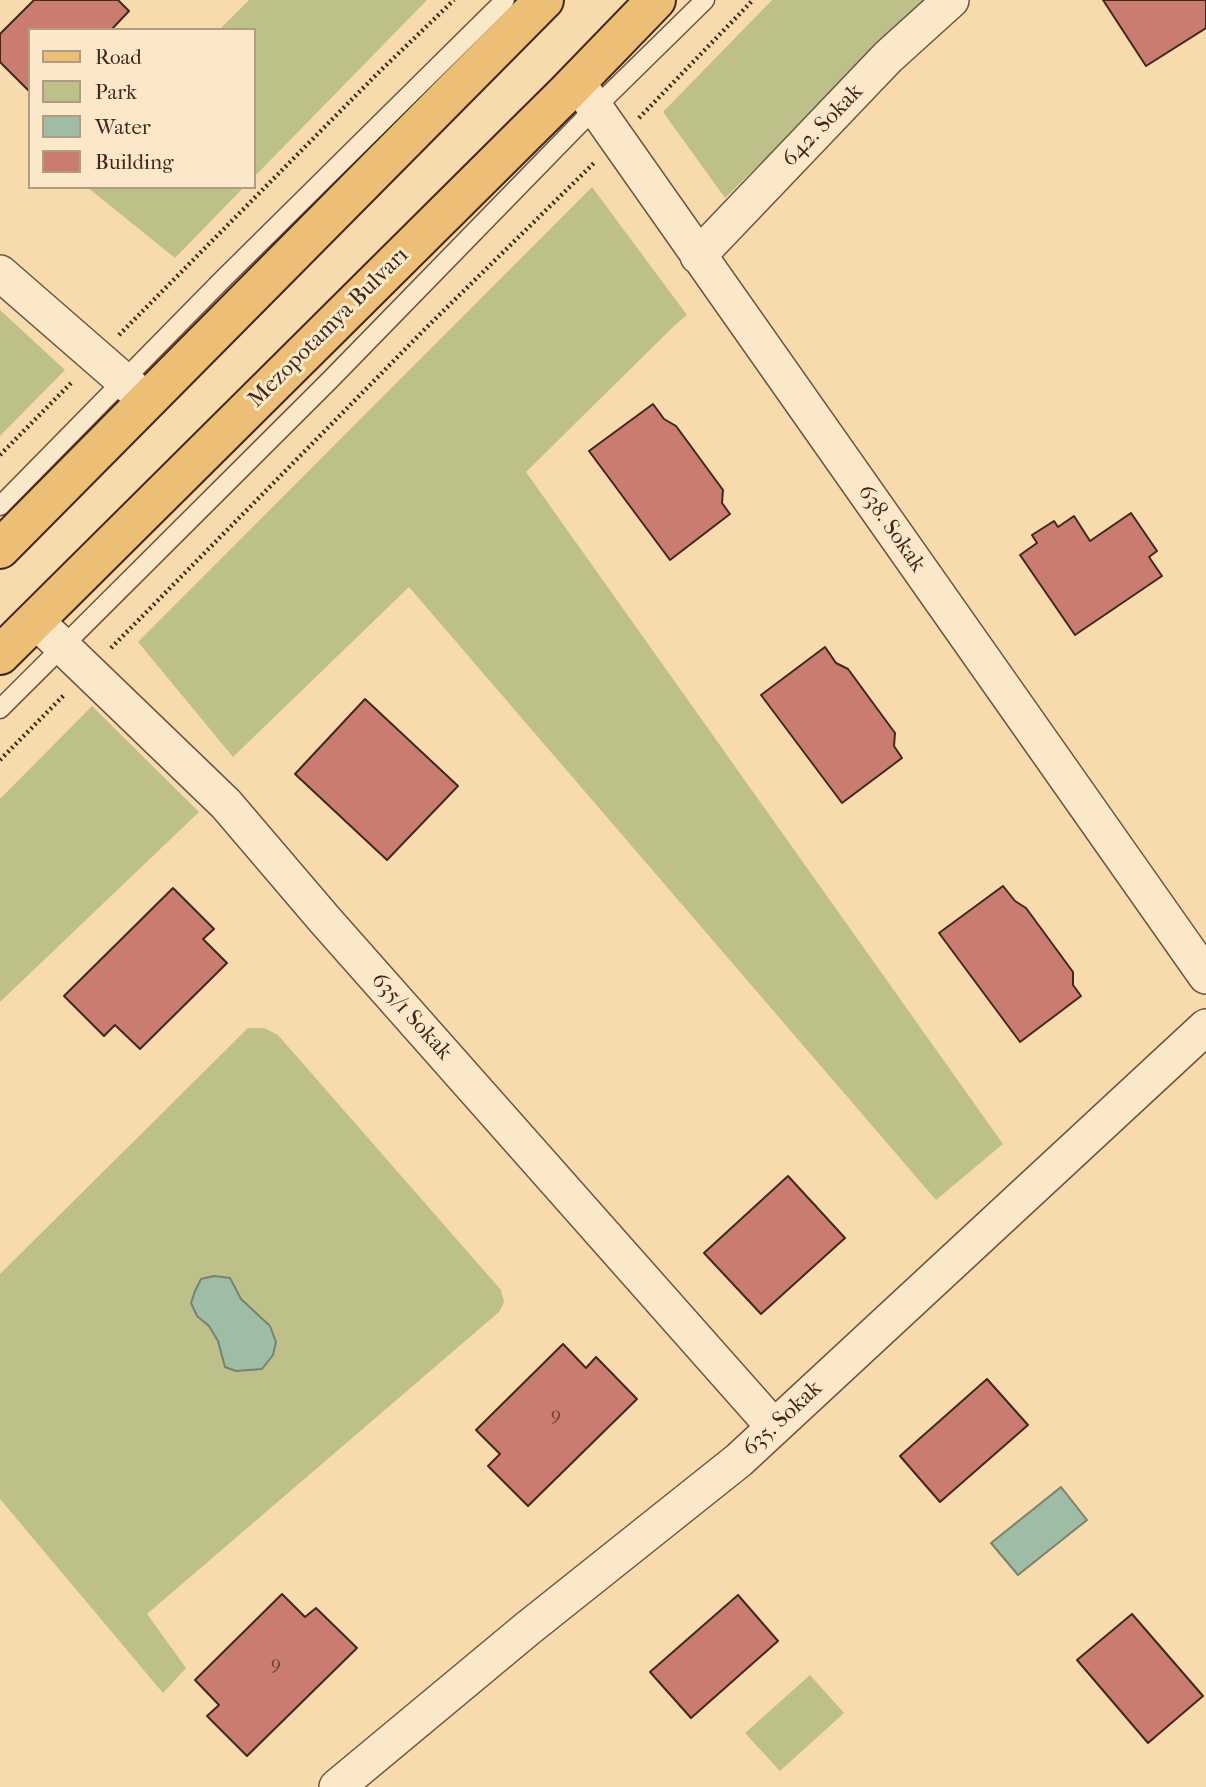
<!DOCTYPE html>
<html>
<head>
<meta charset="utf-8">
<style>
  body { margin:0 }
  #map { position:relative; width:1206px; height:1787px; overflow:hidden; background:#f8dbac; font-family:"IM FELL French Canon",serif }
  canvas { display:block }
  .legend { position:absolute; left:28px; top:28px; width:228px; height:161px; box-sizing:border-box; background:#fae8c9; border:2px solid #b09b85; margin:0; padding:9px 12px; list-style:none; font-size:21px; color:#40281e }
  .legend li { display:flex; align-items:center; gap:14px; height:35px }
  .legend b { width:35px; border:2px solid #b09b85 }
</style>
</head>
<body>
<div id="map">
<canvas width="1206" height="1787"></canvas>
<ul class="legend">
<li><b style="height:9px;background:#ecbe76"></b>Road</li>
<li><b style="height:19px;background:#bec089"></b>Park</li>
<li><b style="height:19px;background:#9fbca5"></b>Water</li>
<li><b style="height:19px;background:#cb7c70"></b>Building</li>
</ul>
</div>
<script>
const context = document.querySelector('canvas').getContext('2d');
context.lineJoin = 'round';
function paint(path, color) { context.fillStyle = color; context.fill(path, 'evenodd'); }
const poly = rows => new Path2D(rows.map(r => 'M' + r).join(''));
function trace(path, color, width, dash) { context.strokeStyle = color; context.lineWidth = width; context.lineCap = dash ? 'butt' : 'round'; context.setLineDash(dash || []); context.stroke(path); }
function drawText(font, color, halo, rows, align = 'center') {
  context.font = font + ' "IM FELL French Canon",serif'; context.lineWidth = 6; context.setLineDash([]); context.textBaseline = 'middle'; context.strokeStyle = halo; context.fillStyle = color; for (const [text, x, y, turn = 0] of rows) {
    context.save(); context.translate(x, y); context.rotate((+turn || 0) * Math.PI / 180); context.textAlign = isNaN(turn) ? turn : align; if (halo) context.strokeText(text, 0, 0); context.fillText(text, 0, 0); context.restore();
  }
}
paint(poly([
  [249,0,427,0,254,177,254,30,219,30],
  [772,0,927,0,725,198,663,112],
  [87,187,244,187,175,258],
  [592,187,687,315,674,326,526,472,1003,1144,936,1200,409,587,233,757,138,642],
  [0,310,65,370,0,436],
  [92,706,199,812,0,1002,0,799],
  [248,1028,264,1028,278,1035,501,1290,504,1302,499,1312,147,1614,186,1668,163,1693,0,1499,0,1274],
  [810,1675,844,1713,780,1771,745,1733]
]), '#bec089');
const water = poly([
  [214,1276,230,1278,241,1299,270,1326,276,1342,273,1355,262,1369,236,1371,225,1367,218,1341,209,1326,197,1316,191,1303,195,1291,201,1279,214,1276],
  [1061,1487,1087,1520,1018,1575,991,1543,1061,1487]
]);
paint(water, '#9fbca5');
trace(water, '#79816f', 2);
const building = poly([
  [34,0,118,0,129,11,111,30,30,30,30,92,0,62,0,34,34,0],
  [1103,0,1206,0,1206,28,1146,66,1103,0],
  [653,404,664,419,676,426,723,490,722,503,730,514,670,560,589,451,653,404],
  [1131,513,1157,551,1149,557,1162,576,1075,635,1020,555,1037,543,1032,535,1054,521,1058,527,1074,516,1090,541,1131,513],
  [825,647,836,663,848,669,895,733,894,746,902,758,842,803,761,695,825,647],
  [365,699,458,786,387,860,295,774,365,699],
  [1003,886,1015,901,1026,908,1073,972,1073,985,1081,996,1020,1042,939,933,1003,886],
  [173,888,214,929,203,939,227,963,140,1049,115,1025,104,1036,64,996,173,888],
  [788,1176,845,1238,761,1314,704,1253,788,1176],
  [563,1344,586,1368,596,1357,637,1399,528,1506,488,1466,500,1454,476,1430,563,1344],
  [987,1379,1028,1425,940,1502,900,1456,987,1379],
  [282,1594,305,1617,316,1608,357,1648,247,1756,207,1716,219,1705,195,1680,282,1594],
  [738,1595,778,1641,691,1718,650,1672,738,1595],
  [1132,1614,1203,1696,1148,1743,1077,1660,1132,1614]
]);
paint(building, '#cb7c70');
trace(building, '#40281e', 2);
const service = poly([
  [0,506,222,280,505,0],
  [0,709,330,380,595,108,705,0]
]);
const minor = poly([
  [577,82,1206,976],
  [698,256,888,57,951,0],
  [0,273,147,401],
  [35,620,226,804,325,920,774,1427],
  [337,1787,527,1629,739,1460,1206,1027]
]);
const primary = poly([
  [0,549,544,0],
  [0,655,567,92,656,0]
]);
trace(service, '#6e5542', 21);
trace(minor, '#6e5542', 38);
trace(primary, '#40281e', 42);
trace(poly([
  [639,118,753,0],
  [119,335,378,73,454,0],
  [0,455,73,381],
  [111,648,428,326,596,161],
  [0,760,65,694]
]), '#40281e', 4.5, [2, 3.5]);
trace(service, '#fae8c9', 18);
trace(minor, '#fae8c9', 35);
trace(primary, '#ecbe76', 38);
drawText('19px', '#633d32', null, [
  ["9",556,1415],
  ["9",276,1664]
]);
drawText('23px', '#40281e', '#fae8c9', [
  ["642. Sokak",823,126,-46],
  ["Mezopotamya Bulvarı",329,328,-45],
  ["638. Sokak",891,529,55],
  ["635/1 Sokak",411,1017,48],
  ["635. Sokak",783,1419,-43]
]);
</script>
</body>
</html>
